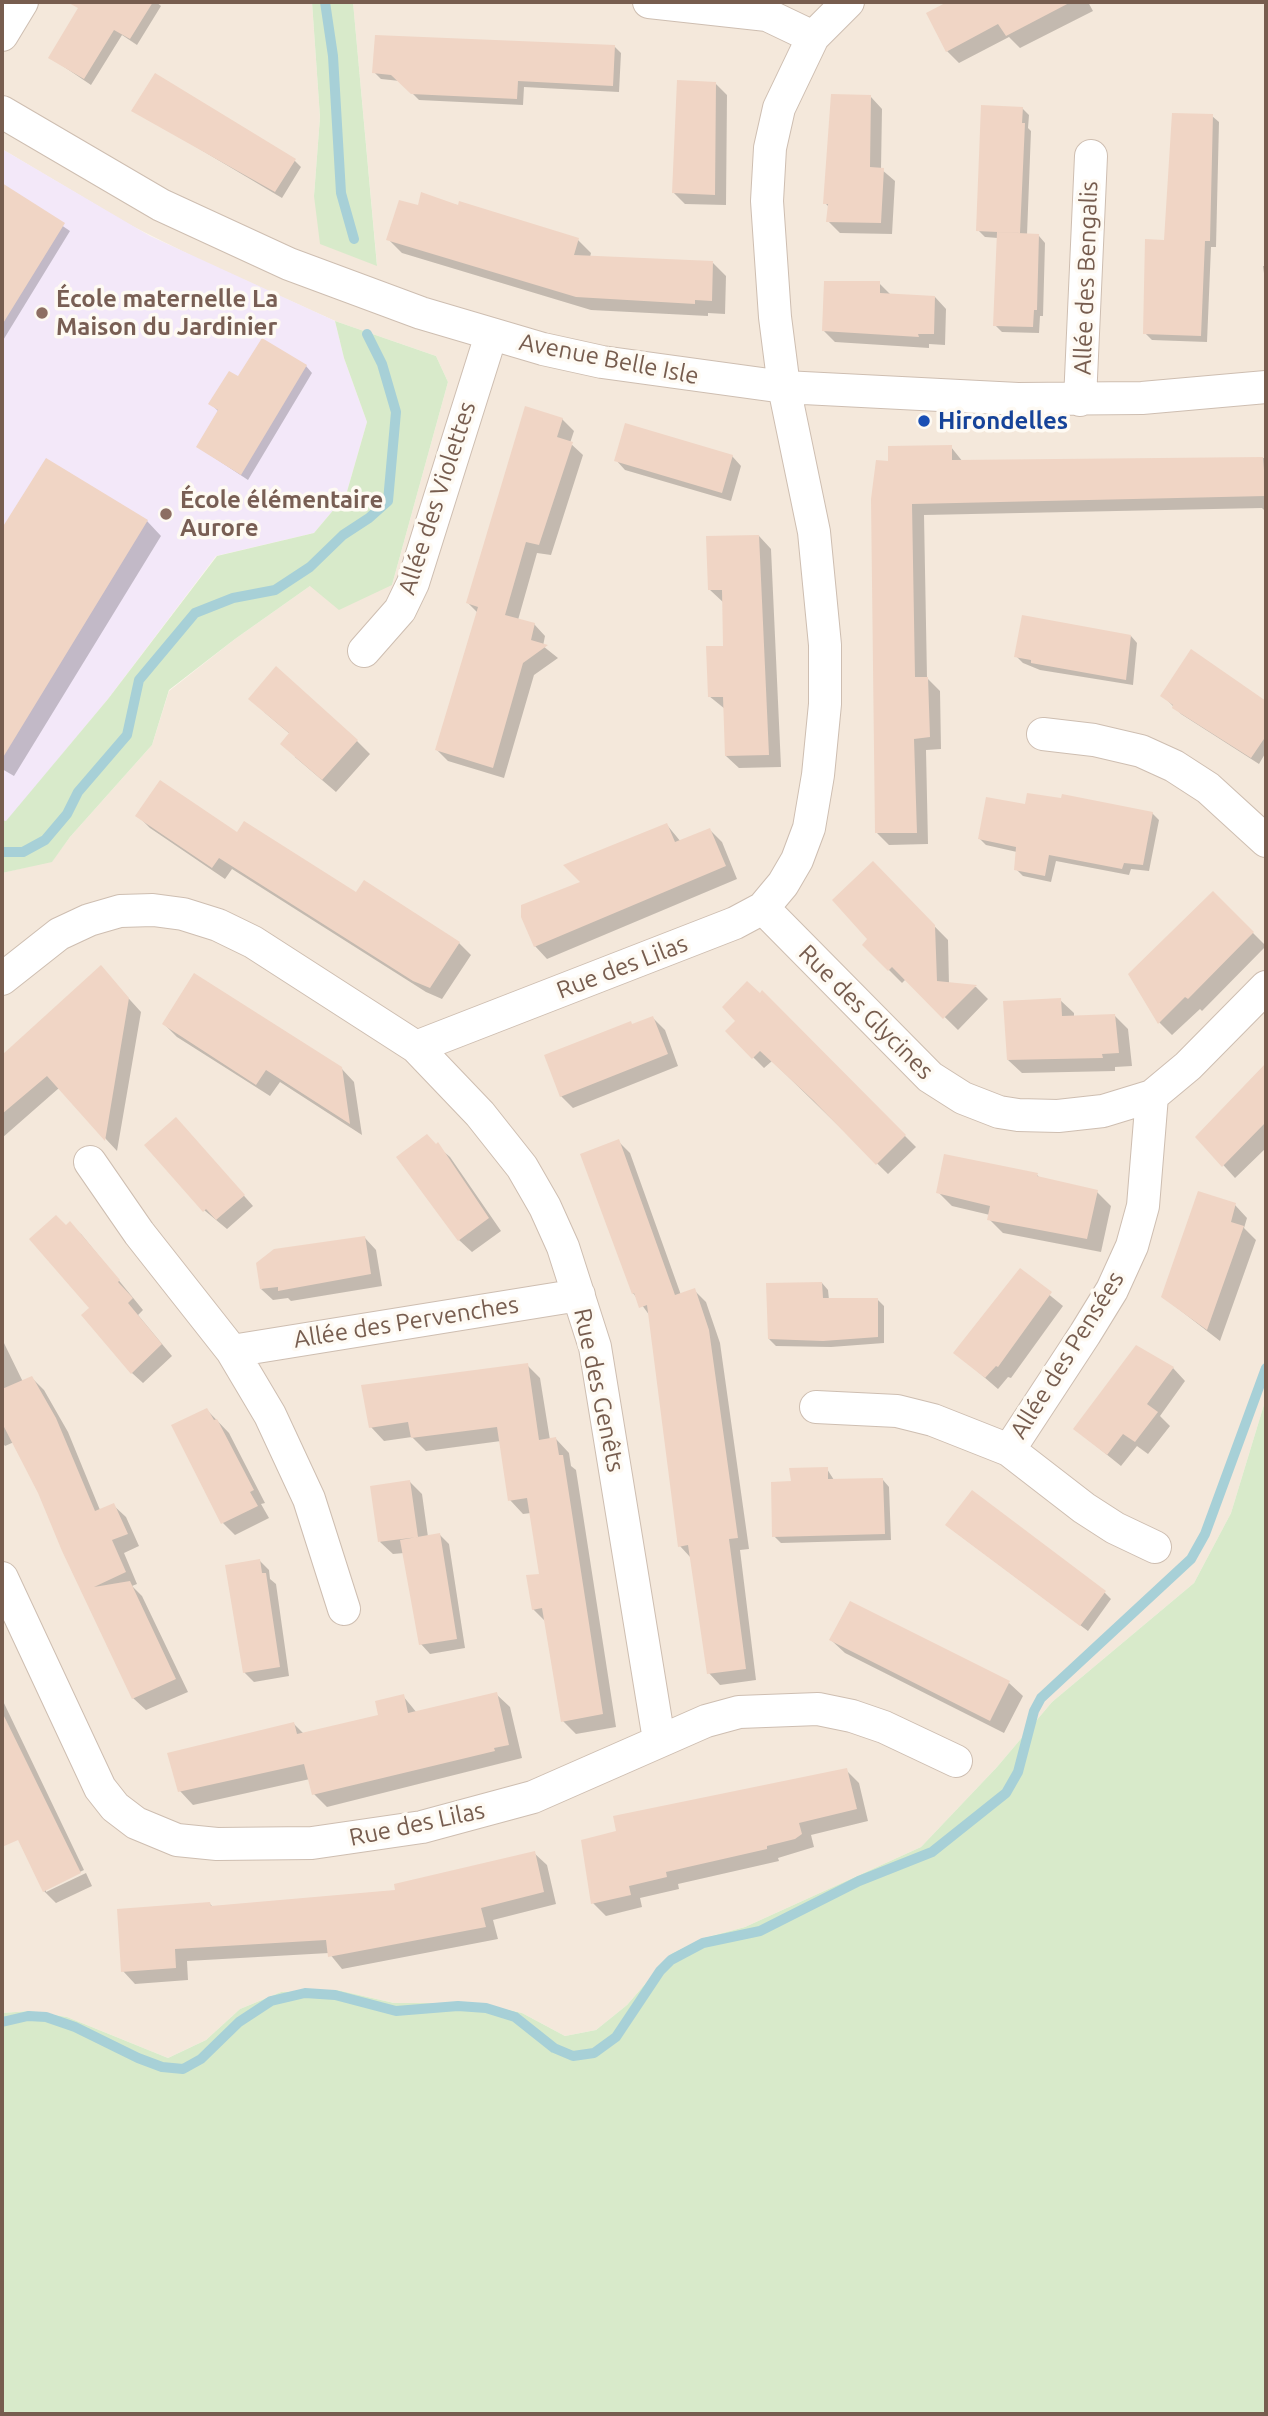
<!DOCTYPE html>
<html>
<head>
<meta charset="utf-8">
<style>
  body { margin:0 }
  #map { position:relative; width:1268px; height:2416px; overflow:hidden; background:#fcf6ec; font-family:Ubuntu,sans-serif }
  canvas { display:block }
  .frame { position:absolute; inset:0; border:4px solid #775d4f; pointer-events:none }
</style>
</head>
<body>
<div id="map">
<canvas width="1268" height="2416"></canvas>
<div class="frame"></div>
</div>
<script>
const context = document.querySelector('canvas').getContext('2d');
context.lineJoin = 'round';
function paint(path, color) { context.fillStyle = color; context.fill(path, 'evenodd'); }
const poly = rows => new Path2D(rows.map(r => 'M' + r).join(''));
function trace(path, color, width, dash) { context.strokeStyle = color; context.lineWidth = width; context.lineCap = dash ? 'butt' : 'round'; context.setLineDash(dash || []); context.stroke(path); }
function drawText(font, color, halo, rows, align = 'center') {
  context.font = font + ' Ubuntu,sans-serif'; context.lineWidth = 7; context.setLineDash([]); context.textBaseline = 'middle'; context.strokeStyle = halo; context.fillStyle = color; for (const [text, x, y, turn = 0] of rows) {
    context.save(); context.translate(x, y); context.rotate((+turn || 0) * Math.PI / 180); context.textAlign = isNaN(turn) ? turn : align; if (halo) context.strokeText(text, 0, 0); context.fillText(text, 0, 0); context.restore();
  }
}
paint(poly([
  [2,2,312,2,320,117,314,196,377,265,353,2,1266,2,1266,1398,1231,1513,1194,1583,1052,1702,997,1767,921,1847,745,1927,704,1938,671,1954,627,2005,596,2030,565,2036,522,2013,479,2003,394,2003,337,1990,281,1992,240,2009,206,2040,168,2058,67,2017,30,2011,2,2013,2,873,52,861,70,837,152,745,169,691,235,639,310,586,392,585,448,382,436,356,335,321,196,258,128,224,2,149]
]), '#f4e8db');
paint(poly([
  [2,149,150,236,335,321,344,358,367,422,346,495,314,533,216,556,108,699,6,822,2,820]
]), '#f3e8f9');
paint(poly([
  [312,2,353,2,377,266,320,244,314,196,320,117],
  [335,321,436,356,448,382,392,585,339,610,310,586,235,639,169,690,152,745,70,837,52,862,2,873,2,820,6,821,108,699,217,556,314,533,346,495,367,422,344,358],
  [1266,1398,1266,2414,2,2414,2,2013,30,2011,67,2017,168,2058,206,2040,240,2009,281,1992,337,1990,394,2003,479,2003,522,2013,565,2036,596,2030,627,2005,671,1954,704,1938,745,1927,921,1847,997,1767,1052,1702,1194,1583,1231,1513]
]), '#d8eaca');
paint(poly([
  [85,2,156,2,161,6,137,45,122,35,91,85,51,58],
  [951,2,1088,2,1093,11,1020,48,1009,37,959,63,947,51,928,13],
  [614,46,621,53,619,92,524,87,523,105,419,100,400,81,381,79,374,72],
  [715,83,727,95,726,205,685,204,673,192],
  [871,97,882,109,881,169,895,181,892,234,840,233,828,221,829,207,825,203],
  [1022,108,1029,115,1028,128,1031,131,1027,235,1039,236,1045,243,1043,316,1040,316,1039,333,1002,332,995,325,998,238,985,237,978,230],
  [134,110,294,160,301,167,282,198],
  [1212,116,1219,122,1216,247,1211,247,1207,342,1152,340,1145,333,1165,242],
  [2,185,70,231,2,342],
  [422,195,578,240,591,253,590,257,713,263,726,276,725,314,708,313,708,316,591,310,402,253,388,239,419,207],
  [1263,266,1266,266,1266,288],
  [879,283,892,296,935,297,946,309,945,345,929,344,929,348,835,342,824,331],
  [306,366,312,373,248,480,198,447,219,412,211,404,239,378],
  [562,419,574,431,570,443,583,455,551,555,537,553,518,620,534,624,545,636,543,646,558,658,534,675,504,778,448,761,437,750,478,613,468,603],
  [951,447,963,462,1266,458,1266,512,1262,508,924,515,927,678,940,691,941,749,926,750,928,844,889,845,877,833,890,462],
  [732,456,741,466,731,501,625,470,616,460],
  [46,460,147,521,161,536,14,776,2,769,2,532],
  [759,536,771,549,781,767,739,768,726,756,725,709,709,696,725,648,724,603,710,590],
  [1131,636,1137,643,1133,685,1040,670,1023,663,1016,656],
  [1192,651,1266,703,1266,752,1259,764,1181,714,1163,696],
  [264,712,357,741,370,754,336,792,295,757,290,734],
  [1027,806,1152,813,1159,820,1149,871,1131,869,1129,875,1056,861,1051,882,1023,876,1016,869,1017,852,986,845,979,838],
  [138,816,237,835,459,943,471,955,442,999,426,992,232,869,225,879,150,828],
  [667,825,681,842,710,830,722,842,737,879,547,959,535,946,583,883],
  [872,863,948,940,949,984,976,987,988,999,958,1030,906,979,902,983,864,945,870,939],
  [1213,893,1266,946,1202,1011,1200,1009,1172,1035,1159,1022],
  [101,968,141,1012,117,1151,59,1088,2,1138,2,1058],
  [762,993,916,1147,888,1174,772,1061,764,1068,753,1057,737,1021],
  [1060,1000,1074,1013,1074,1018,1115,1016,1128,1029,1132,1066,1115,1067,1115,1071,1022,1073,1008,1060],
  [653,1018,665,1030,678,1066,573,1108,561,1096,633,1026],
  [164,1024,341,1068,354,1082,362,1135,280,1082,270,1096,177,1037],
  [1266,1064,1266,1148,1235,1178,1198,1137],
  [185,1129,253,1206,227,1229,204,1210],
  [618,1141,630,1153,681,1295,694,1290,706,1302,720,1343,749,1549,740,1550,756,1680,720,1685,709,1673,691,1558,680,1546,650,1316,633,1293],
  [436,1145,450,1157,501,1231,472,1252,459,1240],
  [1037,1175,1040,1178,1097,1192,1111,1206,1101,1252,1003,1233,989,1219,990,1215,952,1206,938,1192],
  [1235,1205,1247,1218,1244,1228,1256,1240,1220,1341,1163,1297],
  [66,1227,81,1234,143,1310,138,1315,172,1356,143,1383,132,1373],
  [365,1238,376,1250,382,1286,291,1301,288,1298,273,1300,261,1289],
  [1020,1271,1063,1306,1011,1378,1008,1377,998,1389,956,1353],
  [822,1283,828,1290,829,1300,877,1299,884,1306,884,1343,831,1347,776,1346,769,1339],
  [2,1339,23,1382,32,1378,44,1390,68,1432,100,1510,113,1505,126,1517,139,1546,124,1553,137,1584,132,1586,142,1596,188,1692,146,1710,133,1698,40,1493,14,1442,5,1446,2,1442],
  [527,1365,540,1378,550,1440,556,1439,569,1453,571,1466,576,1470,616,1727,576,1734,563,1721,546,1622,533,1609,541,1575,531,1513,523,1514,510,1500,501,1441,426,1451,412,1437,384,1441,371,1427],
  [1173,1368,1185,1381,1160,1416,1170,1426,1148,1454,1137,1446,1121,1466,1075,1429],
  [207,1410,229,1433,265,1503,261,1504,269,1518,235,1535,223,1523],
  [827,1469,834,1480,883,1480,889,1487,891,1540,781,1543,774,1536,793,1483],
  [410,1482,422,1494,428,1537,440,1535,449,1544,465,1648,430,1654,421,1644,404,1553,393,1554,380,1542],
  [954,1531,1105,1593,1111,1599,1088,1631],
  [259,1560,269,1570,270,1579,276,1584,289,1676,254,1682,244,1672],
  [851,1604,1009,1683,1023,1696,1004,1733,845,1653,831,1640],
  [496,1694,510,1707,522,1758,327,1807,314,1794,310,1779,193,1805,180,1791,294,1724,304,1734,380,1717,403,1696,417,1713],
  [2,1699,84,1870,46,1888,46,1892,86,1873,92,1886,56,1903,44,1891,2,1804],
  [846,1770,859,1783,868,1821,811,1835,814,1847,778,1858,779,1861,678,1884,679,1889,640,1898,642,1907,606,1916,593,1903],
  [534,1853,547,1865,556,1904,493,1920,498,1939,342,1969,329,1953,187,1961,188,1980,135,1984,123,1971,210,1904,213,1907,397,1892]
]), '#0003');
trace(poly([
  [325,2,333,56,341,193,354,239],
  [2,852,23,852,45,840,67,814,78,792,127,735,139,680,195,613,233,598,275,590,310,567,343,535,369,518,388,501,396,412,382,364,367,334],
  [2,2022,28,2016,46,2017,75,2027,138,2058,162,2067,183,2069,201,2059,239,2022,271,2001,305,1993,335,1995,396,2011,458,2006,486,2008,515,2017,554,2048,573,2056,594,2053,616,2037,660,1971,671,1960,703,1943,760,1931,859,1881,932,1852,1006,1793,1018,1772,1034,1711,1041,1698,1191,1559,1205,1534,1266,1368]
]), '#a7d0d7', 10);
paint(poly([
  [67,2,153,2,130,39,114,30,84,79,48,58,78,8],
  [947,2,1071,2,1006,36,998,24,946,52,926,13],
  [375,35,615,45,613,86,518,81,517,99,411,94,391,75,372,73],
  [155,73,296,159,275,192,131,111],
  [677,80,716,82,715,195,672,193],
  [831,94,871,95,870,167,884,168,881,223,826,222,828,204,823,204],
  [981,105,1023,107,1022,123,1025,123,1020,233,976,231],
  [1172,113,1213,114,1210,241,1205,241,1201,336,1143,334,1145,239,1164,240],
  [2,183,65,223,2,325],
  [421,192,458,205,459,201,579,238,574,255,713,261,712,301,695,300,695,304,576,297,386,240,399,200,418,205],
  [997,232,1039,234,1037,310,1034,310,1033,327,993,326],
  [824,281,880,281,880,293,935,296,934,334,918,334,919,337,822,331],
  [262,338,307,365,241,475,196,447,218,410,208,404,229,371,238,376],
  [525,406,563,418,557,437,573,442,539,545,526,542,505,615,535,623,531,640,548,645,523,663,493,768,435,750,478,607,466,603],
  [625,423,733,455,722,493,614,461],
  [952,445,952,460,1263,457,1266,496,912,504,915,677,928,677,930,737,914,739,917,833,875,833,871,499,876,460,888,461,888,446],
  [46,458,148,520,2,759,2,528],
  [759,535,769,755,725,756,723,697,708,697,706,646,723,646,722,590,708,590,706,536],
  [1022,615,1131,635,1126,680,1031,663,1031,660,1014,657],
  [1191,649,1266,701,1266,736,1251,758,1172,708,1173,705,1160,696],
  [276,666,358,740,322,780,280,744,289,733,248,699],
  [160,780,237,832,244,821,356,892,364,880,460,942,430,988,413,981,219,858,212,868,135,816],
  [1027,793,1061,798,1062,794,1153,812,1143,865,1124,863,1122,869,1049,855,1045,876,1014,870,1016,847,978,839,986,797,1025,804],
  [667,823,675,842,710,828,726,866,534,947,521,917,521,905,580,882,563,865],
  [873,861,935,925,937,981,977,985,943,1019,892,967,888,971,862,945,867,939,832,900],
  [1213,891,1254,932,1188,999,1185,997,1158,1024,1128,974],
  [101,965,129,998,105,1141,47,1076,2,1114,2,1055],
  [194,973,342,1067,350,1124,266,1070,256,1085,162,1024],
  [747,981,760,993,762,990,906,1135,876,1165,813,1100,760,1051,752,1059,725,1031,735,1021,722,1007],
  [1061,998,1062,1016,1115,1014,1119,1053,1102,1054,1103,1058,1007,1060,1003,1001],
  [653,1016,668,1054,560,1097,544,1055,631,1021,632,1024],
  [1266,1063,1266,1122,1222,1167,1195,1137],
  [176,1117,245,1195,216,1220,206,1209,203,1212,144,1145],
  [427,1134,436,1144,438,1142,489,1218,458,1241,396,1157],
  [619,1139,675,1295,695,1288,709,1330,738,1538,729,1539,746,1669,707,1674,688,1545,678,1547,647,1305,639,1308,634,1293,632,1294,580,1154],
  [944,1154,1038,1173,1037,1176,1098,1190,1087,1239,987,1220,990,1206,936,1193],
  [1198,1191,1236,1203,1231,1222,1244,1226,1207,1330,1161,1297],
  [56,1215,66,1225,70,1221,120,1280,118,1282,133,1298,128,1303,162,1344,131,1374,81,1315,89,1308,29,1239],
  [365,1236,371,1274,278,1291,278,1287,260,1289,256,1263,274,1249],
  [1020,1268,1052,1292,998,1367,996,1366,985,1378,953,1353],
  [822,1282,823,1298,878,1298,878,1337,823,1341,768,1339,766,1283],
  [1136,1345,1174,1367,1147,1404,1158,1412,1135,1442,1123,1434,1107,1455,1073,1429],
  [528,1363,539,1440,556,1437,559,1455,563,1455,603,1714,561,1722,542,1608,532,1610,526,1575,539,1574,527,1498,508,1501,497,1427,411,1438,408,1422,369,1428,361,1385],
  [32,1376,56,1418,95,1511,114,1503,128,1534,112,1540,126,1572,94,1587,130,1581,176,1679,132,1699,62,1551,38,1493,2,1423,2,1389],
  [207,1408,214,1420,217,1419,254,1490,250,1492,258,1506,221,1524,171,1425],
  [828,1467,828,1479,883,1478,885,1534,772,1537,771,1482,791,1481,789,1468],
  [410,1480,418,1537,378,1542,370,1486],
  [972,1490,1106,1591,1080,1626,945,1525],
  [440,1533,457,1639,419,1645,400,1540],
  [260,1559,262,1573,266,1573,280,1667,243,1673,225,1565],
  [850,1601,1010,1681,990,1721,829,1640],
  [497,1692,509,1745,494,1748,495,1751,312,1795,304,1764,178,1792,167,1753,294,1722,297,1734,378,1715,375,1701,404,1694,408,1713],
  [2,1712,81,1873,43,1892,18,1840,2,1847],
  [847,1768,857,1809,799,1823,802,1834,795,1839,767,1846,767,1849,666,1872,667,1877,629,1886,631,1895,591,1904,581,1840,616,1831,613,1816],
  [535,1851,544,1892,481,1908,486,1927,328,1957,326,1940,175,1949,176,1968,121,1972,117,1909,210,1902,211,1906,395,1890,394,1884]
]), '#f0d5c5');
const minor = poly([
  [649,2,767,15,813,37],
  [2,35,22,2],
  [2,112,161,205,289,264,421,313,543,349,602,362,784,387,1018,399,1142,398,1266,387],
  [1080,400,1091,156],
  [364,651,400,610,413,583,491,335],
  [1043,734,1094,740,1141,751,1174,766,1208,788,1266,841],
  [763,908,930,1077,963,1098,999,1112,1018,1115,1058,1116,1103,1111,1152,1096,1188,1066,1266,987],
  [2,979,59,934,89,920,120,911,153,910,183,914,218,925,253,942,416,1047,480,1114,522,1167,545,1207,563,1247,595,1347,659,1740],
  [416,1047,735,923,763,908,783,884,797,860,809,828,818,775,825,704,825,645,814,532,784,387,775,317,767,201,770,148,779,108,813,37,848,2],
  [1152,1096,1143,1206,1132,1246,1112,1290,1085,1334,1009,1450,1084,1508,1115,1528,1155,1547],
  [90,1162,139,1233,232,1351,579,1295],
  [232,1351,270,1415,309,1499,344,1609],
  [816,1407,897,1411,933,1420,1009,1450],
  [2,1578,100,1788,115,1807,136,1823,177,1840,217,1844,312,1843,422,1827,533,1797,706,1721,739,1712,818,1709,852,1716,884,1727,956,1761]
]);
trace(minor, '#cebeb1', 34);
trace(minor, '#fff', 32);
for (const [x, y, r, color] of [
  [42,313,7,"#8d6e63"],
  [924,421,7,"#1a4fb4"],
  [166,514,7,"#8d6e63"]
]) { const dot = new Path2D(); dot.arc(x, y, r, 0, 2 * Math.PI); context.fillStyle = color; context.fill(dot); trace(dot, '#fefaf3', 2.5); }
drawText('24px', '#775d4f', '#fefaf3', [
  ["Allée des Bengalis",1086,278,-88],
  ["Avenue Belle Isle",609,359,11],
  ["Allée des Violettes",437,498,-72],
  ["Rue des Lilas",622,967,-21],
  ["Rue des Glycines",866,1012,45],
  ["Allée des Pervenches",406,1322,-9],
  ["Allée des Pensées",1067,1355,-58],
  ["Rue des Genêts",599,1390,78],
  ["Rue des Lilas",417,1824,-12]
]);
drawText('bold 24px', '#785e54', '#fefaf3', [
  ["École maternelle La",56,299],
  ["Maison du Jardinier",56,327],
  ["École élémentaire",180,500],
  ["Aurore",180,528]
], 'left');
drawText('bold 24px', '#164399', '#fefaf3', [
  ["Hirondelles",938,421]
], 'left');
</script>
</body>
</html>
